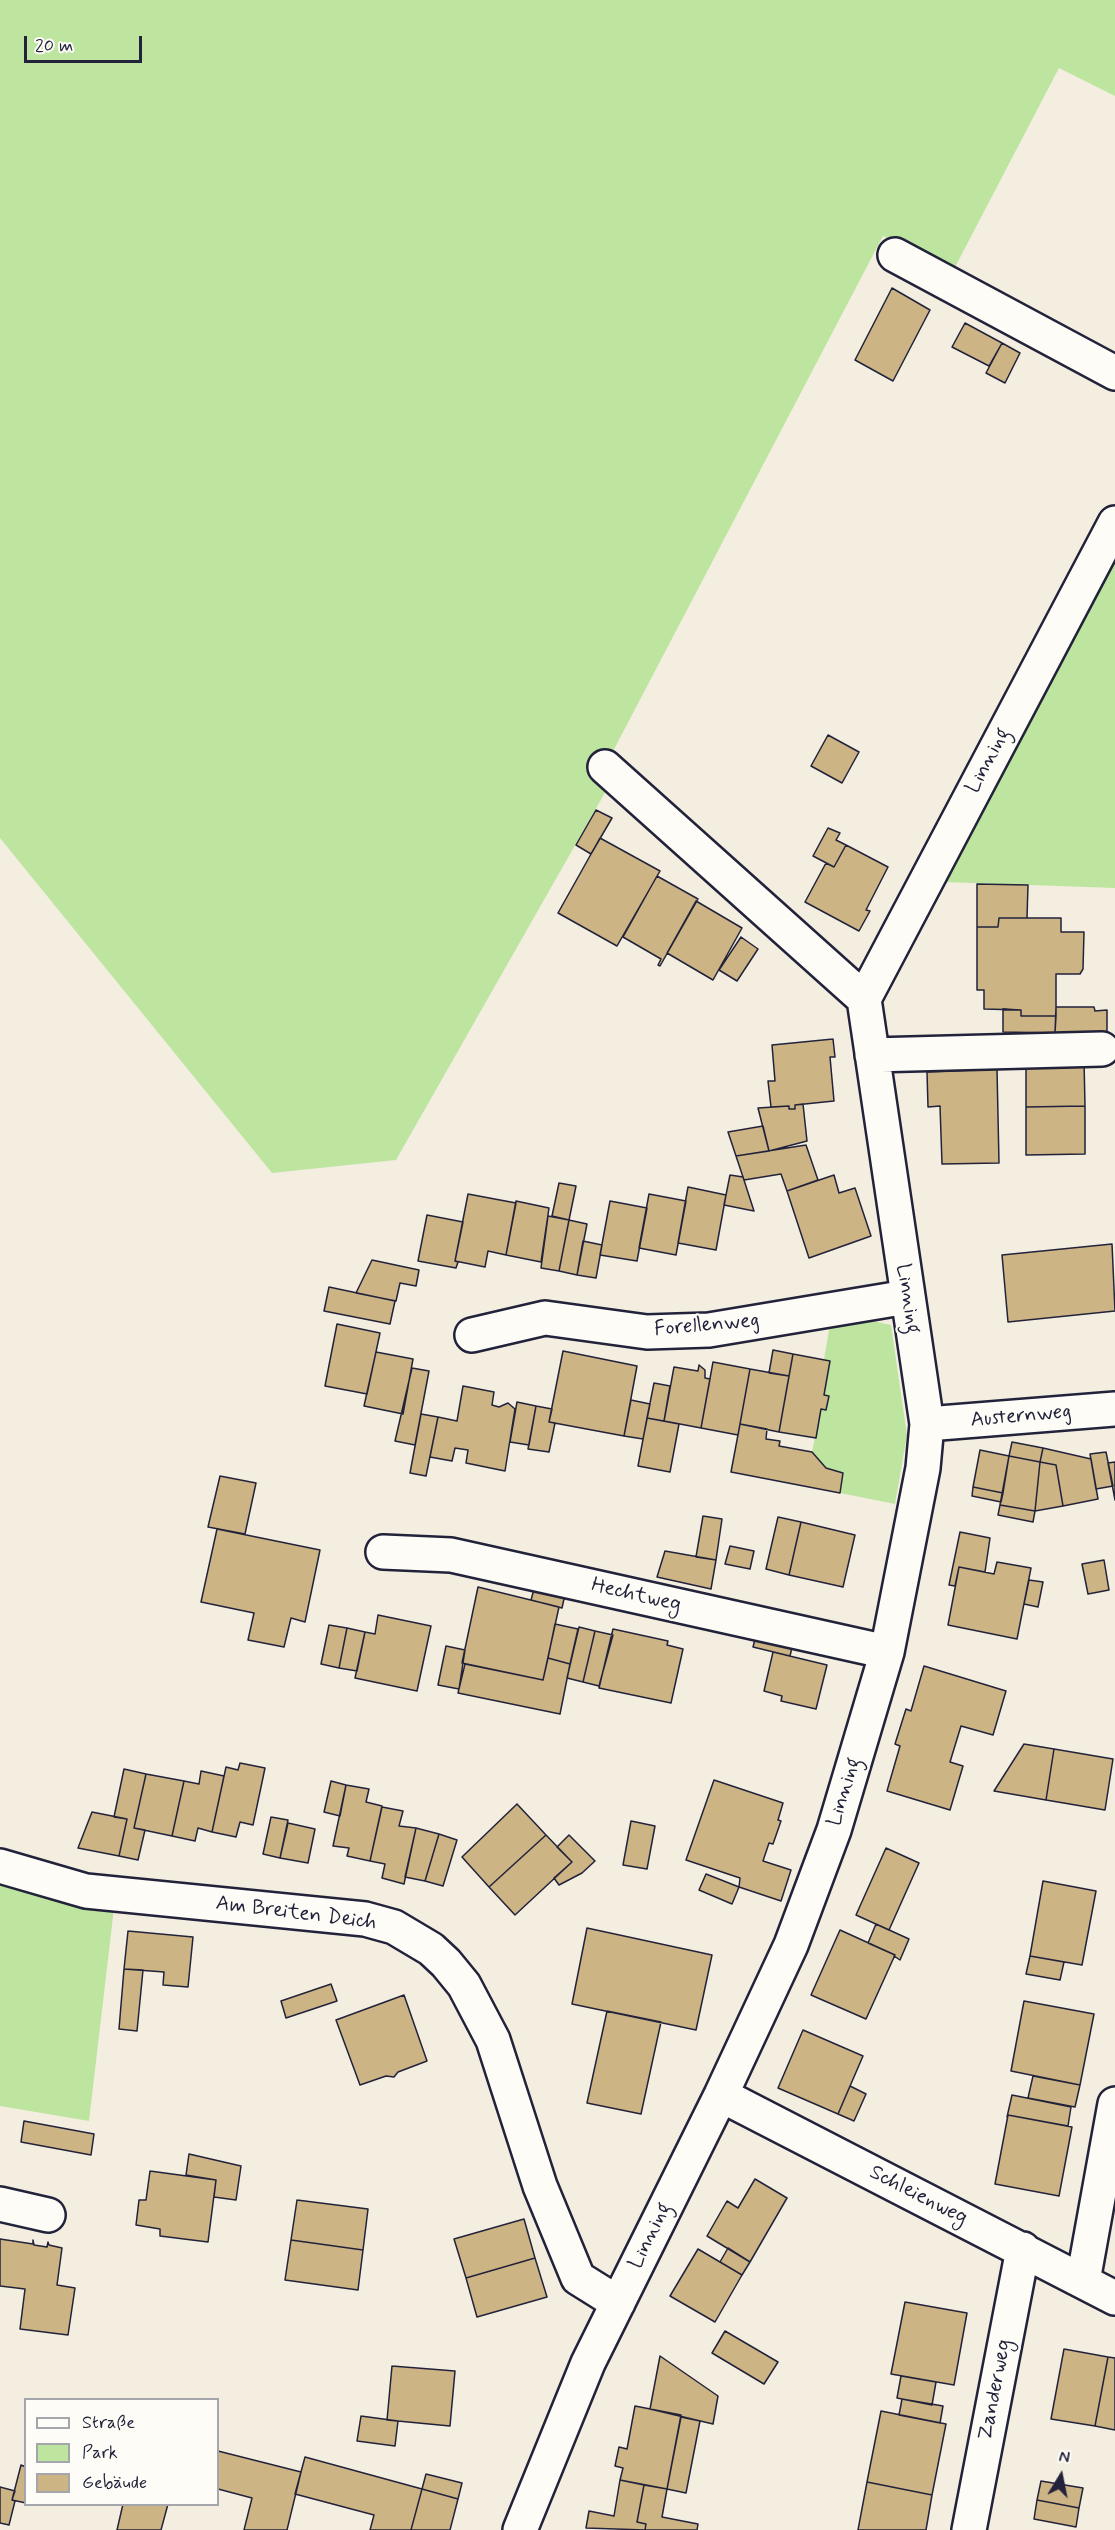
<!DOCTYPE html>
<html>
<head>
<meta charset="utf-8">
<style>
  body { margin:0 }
  #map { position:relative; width:1115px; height:2530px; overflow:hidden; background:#f3eee0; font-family:Mynerve,sans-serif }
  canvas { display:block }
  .legend { position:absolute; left:24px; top:2398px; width:195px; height:108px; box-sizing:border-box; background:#fdfcf7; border:2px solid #a5a5ac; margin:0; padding:8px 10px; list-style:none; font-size:18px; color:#22223b }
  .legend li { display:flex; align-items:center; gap:12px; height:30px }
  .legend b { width:30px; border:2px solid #a5a5ac }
  .north { position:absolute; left:1031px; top:2446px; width:60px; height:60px; -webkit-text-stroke:4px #fdfcf7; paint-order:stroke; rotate:10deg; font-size:16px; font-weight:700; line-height:24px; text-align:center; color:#22223b }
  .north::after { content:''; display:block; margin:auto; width:21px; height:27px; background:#22223b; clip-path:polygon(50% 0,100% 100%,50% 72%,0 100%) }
  .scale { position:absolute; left:24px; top:36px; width:118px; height:27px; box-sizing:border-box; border:3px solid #22223b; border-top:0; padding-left:8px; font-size:18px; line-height:21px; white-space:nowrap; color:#22223b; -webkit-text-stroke:4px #fdfcf7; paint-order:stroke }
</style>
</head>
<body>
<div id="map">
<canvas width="1115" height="2530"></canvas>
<ul class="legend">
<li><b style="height:8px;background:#fdfcf7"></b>Straße</li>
<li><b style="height:16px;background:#bde5a0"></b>Park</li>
<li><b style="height:16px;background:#cdb484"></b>Gebäude</li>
</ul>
<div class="north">N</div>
<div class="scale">20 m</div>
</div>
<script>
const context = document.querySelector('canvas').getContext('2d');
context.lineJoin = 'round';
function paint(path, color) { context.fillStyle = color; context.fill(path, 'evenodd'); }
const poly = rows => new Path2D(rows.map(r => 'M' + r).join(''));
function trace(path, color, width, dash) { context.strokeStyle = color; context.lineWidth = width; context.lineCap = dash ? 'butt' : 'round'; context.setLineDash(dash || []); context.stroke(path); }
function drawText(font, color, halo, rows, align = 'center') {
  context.font = font + ' Mynerve,sans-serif'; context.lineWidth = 4.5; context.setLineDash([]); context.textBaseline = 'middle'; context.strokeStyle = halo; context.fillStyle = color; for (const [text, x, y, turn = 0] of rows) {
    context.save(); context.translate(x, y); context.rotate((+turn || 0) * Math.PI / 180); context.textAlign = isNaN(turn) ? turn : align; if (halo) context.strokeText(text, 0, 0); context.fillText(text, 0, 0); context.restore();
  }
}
paint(poly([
  [0,0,1115,0,1115,96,1059,68,953,271,883,236,611,755,623,761,396,1160,272,1173,0,838],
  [1115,556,1115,888,944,882],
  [849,1316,891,1325,907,1435,895,1504,840,1493,843,1473,826,1468,812,1452,821,1409,826,1410,829,1397,824,1395,830,1361,824,1359,831,1319],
  [0,1884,61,1903,114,1908,89,2121,0,2106]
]), '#bde5a0');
const building = poly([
  [892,288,930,310,893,381,855,360,892,288],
  [965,323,1002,343,989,366,952,347,965,323],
  [1002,343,1020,353,1005,383,986,373,1002,343],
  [828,735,859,752,842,783,811,766,828,735],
  [596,810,612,818,591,854,576,845,596,810],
  [828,828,840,833,836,840,846,845,834,867,813,856,828,828],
  [600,838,660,871,617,946,558,913,600,838],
  [846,845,888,867,866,910,870,911,859,931,805,902,826,863,834,867,846,845],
  [657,876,698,899,660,966,658,965,661,959,623,937,657,876],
  [977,884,1028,885,1027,918,999,918,998,927,977,927,977,884],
  [696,901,742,928,713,980,667,953,696,901],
  [999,918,1061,918,1061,932,1084,932,1083,969,1080,974,1056,974,1056,1016,1021,1016,1021,1010,984,1009,984,990,977,990,977,927,998,927,999,918],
  [741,937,758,949,737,981,719,970,741,937],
  [1056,1007,1094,1007,1095,1011,1107,1010,1107,1032,1055,1033,1056,1007],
  [1003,1009,1021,1010,1021,1016,1056,1016,1055,1033,1003,1032,1003,1009],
  [833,1039,835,1057,830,1057,834,1101,795,1105,795,1109,789,1109,789,1106,771,1107,768,1081,775,1081,772,1045,833,1039],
  [1084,1060,1085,1106,1026,1107,1026,1061,1084,1060],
  [997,1069,999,1163,942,1164,940,1106,928,1107,927,1072,997,1069],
  [803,1104,807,1141,769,1151,758,1108,789,1106,789,1109,795,1109,795,1105,803,1104],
  [1085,1106,1085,1154,1026,1155,1026,1107,1085,1106],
  [763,1126,769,1151,736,1156,728,1132,763,1126],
  [806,1145,818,1180,787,1191,781,1174,744,1180,736,1156,806,1145],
  [730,1175,743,1177,754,1211,724,1205,730,1175],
  [834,1175,839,1193,855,1188,871,1236,809,1258,787,1191,834,1175],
  [559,1183,576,1186,569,1220,552,1216,559,1183],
  [688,1187,726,1195,716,1250,678,1243,688,1187],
  [468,1194,516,1203,506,1255,488,1251,485,1267,455,1261,468,1194],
  [649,1194,686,1201,676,1255,639,1248,649,1194],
  [516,1201,549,1208,541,1262,506,1255,516,1201],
  [610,1201,647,1208,637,1261,600,1255,610,1201],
  [427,1215,463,1222,455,1261,458,1262,456,1268,418,1261,427,1215],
  [548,1216,569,1220,559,1271,541,1268,548,1216],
  [569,1220,587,1224,577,1275,559,1271,569,1220],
  [583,1241,602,1245,596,1278,577,1275,583,1241],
  [1112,1244,1115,1311,1008,1322,1002,1255,1112,1244],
  [372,1260,419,1270,416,1286,400,1283,396,1301,356,1293,372,1260],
  [329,1287,395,1301,390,1324,324,1311,329,1287],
  [337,1324,380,1333,367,1394,325,1386,337,1324],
  [773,1350,793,1354,789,1376,769,1373,773,1350],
  [563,1351,637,1366,624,1436,549,1422,563,1351],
  [376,1352,413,1359,403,1414,364,1406,376,1352],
  [793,1354,830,1361,824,1395,829,1396,826,1410,821,1409,816,1438,779,1432,793,1354],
  [713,1362,750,1369,738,1435,701,1428,713,1362],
  [699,1365,705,1370,705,1378,710,1379,701,1428,664,1421,674,1367,698,1371,699,1365],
  [412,1368,429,1371,415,1445,395,1441,412,1368],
  [750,1369,789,1376,779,1432,740,1424,750,1369],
  [654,1383,670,1386,664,1421,647,1418,654,1383],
  [463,1386,494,1392,492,1405,499,1407,508,1403,515,1409,505,1471,466,1463,468,1450,455,1448,452,1461,430,1457,438,1417,457,1421,463,1386],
  [631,1400,650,1404,643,1439,624,1436,631,1400],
  [517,1402,536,1406,529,1445,510,1442,517,1402],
  [536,1406,552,1409,549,1422,555,1423,549,1452,528,1449,536,1406],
  [421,1414,438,1417,426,1476,410,1473,421,1414],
  [647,1418,679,1424,670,1472,638,1466,647,1418],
  [740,1424,767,1429,766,1439,780,1441,779,1446,812,1452,826,1468,843,1473,840,1493,731,1472,740,1424],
  [1012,1442,1043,1448,1040,1462,1009,1456,1012,1442],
  [1043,1448,1091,1459,1098,1499,1063,1506,1056,1465,1040,1462,1043,1448],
  [980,1450,1009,1456,1003,1493,973,1487,980,1450],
  [1106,1452,1113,1486,1096,1489,1090,1454,1106,1452],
  [1009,1456,1040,1462,1035,1511,1000,1505,1009,1456],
  [1040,1462,1056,1465,1063,1506,1035,1511,1040,1462],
  [1115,1462,1115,1500,1108,1463,1115,1462],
  [220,1476,256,1483,245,1534,208,1527,220,1476],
  [973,1487,1003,1493,1001,1502,972,1496,973,1487],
  [1000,1505,1035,1511,1033,1522,998,1515,1000,1505],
  [703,1516,722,1519,716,1560,696,1557,703,1516],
  [778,1517,801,1522,789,1575,766,1569,778,1517],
  [801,1522,855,1535,843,1587,789,1575,801,1522],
  [217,1529,320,1550,305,1622,291,1618,284,1647,248,1640,254,1613,201,1602,217,1529],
  [960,1532,990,1538,985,1572,959,1567,955,1586,949,1585,960,1532],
  [730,1546,754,1551,750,1569,725,1564,730,1546],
  [665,1551,716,1560,711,1589,657,1577,665,1551],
  [1104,1560,1109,1590,1088,1594,1082,1564,1104,1560],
  [997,1562,1031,1568,1017,1639,948,1625,959,1567,994,1574,997,1562],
  [1029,1580,1043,1582,1038,1607,1024,1604,1029,1580],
  [536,1582,566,1590,562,1608,531,1600,536,1582],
  [478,1587,559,1607,543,1680,462,1663,478,1587],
  [378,1615,431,1626,417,1691,355,1678,365,1632,375,1634,378,1615],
  [555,1624,578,1629,570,1664,548,1658,555,1624],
  [329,1625,347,1628,339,1668,321,1664,329,1625],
  [579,1627,595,1631,583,1682,567,1678,579,1627],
  [347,1628,365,1632,357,1671,339,1668,347,1628],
  [613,1629,668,1641,667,1645,683,1649,671,1703,599,1688,613,1629],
  [595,1631,613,1635,599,1686,583,1682,595,1631],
  [757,1631,794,1639,790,1656,753,1647,757,1631],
  [446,1646,465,1650,459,1689,438,1685,446,1646],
  [773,1652,827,1665,816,1709,781,1701,782,1696,764,1691,773,1652],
  [548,1658,570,1664,560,1714,458,1693,465,1664,543,1680,548,1658],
  [924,1666,1006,1691,993,1735,961,1726,950,1762,963,1766,950,1810,887,1791,900,1746,895,1744,906,1709,911,1711,924,1666],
  [1024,1744,1054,1749,1046,1800,994,1791,1024,1744],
  [1054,1749,1113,1759,1105,1810,1046,1800,1054,1749],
  [240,1763,265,1768,253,1825,240,1822,236,1837,212,1832,226,1767,238,1770,240,1763],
  [124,1769,146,1774,134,1828,145,1830,138,1860,119,1856,127,1819,114,1817,124,1769],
  [201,1771,224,1776,212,1832,198,1828,195,1841,172,1836,184,1781,199,1784,201,1771],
  [146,1774,184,1781,172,1836,134,1828,146,1774],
  [714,1780,783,1803,778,1820,781,1821,773,1844,769,1843,763,1861,791,1870,781,1901,739,1887,740,1878,686,1860,714,1780],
  [331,1781,346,1785,340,1816,324,1812,331,1781],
  [346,1785,369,1789,366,1802,382,1806,370,1861,347,1856,349,1848,333,1846,346,1785],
  [517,1804,546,1835,489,1887,462,1857,517,1804],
  [382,1807,403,1811,399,1826,416,1828,404,1884,382,1878,385,1864,370,1861,382,1807],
  [92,1812,127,1819,119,1856,78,1848,92,1812],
  [271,1817,288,1820,280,1858,263,1854,271,1817],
  [631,1821,655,1826,647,1869,623,1865,631,1821],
  [288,1823,315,1829,308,1863,280,1858,288,1823],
  [416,1828,439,1834,425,1881,405,1877,416,1828],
  [439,1834,457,1840,443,1886,425,1881,439,1834],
  [546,1835,572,1862,515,1915,489,1887,546,1835],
  [569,1835,595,1861,582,1873,559,1885,554,1878,572,1862,557,1847,569,1835],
  [886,1848,919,1863,889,1930,856,1915,886,1848],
  [706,1874,739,1887,732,1904,699,1890,706,1874],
  [1043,1881,1096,1891,1082,1965,1030,1956,1043,1881],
  [876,1924,909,1939,900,1960,894,1956,895,1955,868,1943,876,1924],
  [587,1928,712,1955,696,2030,572,2004,587,1928],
  [840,1930,895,1955,866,2019,811,1995,840,1930],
  [128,1931,193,1937,188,1987,163,1985,164,1972,124,1969,128,1931],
  [1030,1956,1064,1962,1060,1980,1026,1974,1030,1956],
  [124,1969,143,1970,137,2031,119,2029,124,1969],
  [331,1984,337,2001,286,2018,281,2001,331,1984],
  [404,1995,427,2061,398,2072,394,2077,386,2076,360,2085,336,2020,404,1995],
  [1024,2001,1094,2014,1080,2085,1011,2071,1024,2001],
  [607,2011,661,2022,641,2114,587,2103,607,2011],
  [803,2030,863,2056,838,2114,778,2088,803,2030],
  [1033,2076,1080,2085,1075,2107,1028,2098,1033,2076],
  [850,2086,866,2094,854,2121,838,2114,850,2086],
  [1012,2095,1071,2107,1068,2126,1008,2115,1007,2117,1012,2095],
  [1008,2115,1072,2127,1059,2196,995,2184,1008,2115],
  [24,2121,94,2134,91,2155,21,2142,24,2121],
  [189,2154,241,2166,236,2200,214,2197,216,2180,186,2175,189,2154],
  [150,2171,216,2180,208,2242,160,2236,160,2229,136,2225,139,2200,146,2200,150,2171],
  [755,2179,787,2198,750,2262,707,2236,727,2201,738,2208,755,2179],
  [297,2200,368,2209,363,2250,291,2240,297,2200],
  [524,2219,535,2258,466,2278,454,2239,524,2219],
  [0,2239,33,2244,33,2240,34,2245,47,2247,48,2242,49,2245,62,2248,57,2285,75,2288,68,2335,20,2329,25,2289,0,2286,0,2239],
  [291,2240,363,2250,358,2290,285,2280,291,2240],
  [728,2248,750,2262,742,2275,720,2262,728,2248],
  [698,2249,742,2275,715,2322,670,2296,698,2249],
  [535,2258,547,2297,477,2317,466,2278,535,2258],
  [905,2302,967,2313,954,2385,891,2374,905,2302],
  [725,2331,778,2362,764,2384,712,2353,725,2331],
  [1064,2349,1108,2357,1095,2426,1051,2419,1064,2349],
  [660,2356,718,2396,713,2424,650,2409,660,2356],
  [1108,2357,1115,2358,1115,2430,1095,2426,1108,2357],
  [392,2366,455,2371,450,2426,387,2420,392,2366],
  [901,2376,936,2382,932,2405,897,2398,901,2376],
  [902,2399,943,2406,940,2423,899,2415,902,2399],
  [635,2406,681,2415,667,2489,620,2480,623,2468,615,2466,619,2447,627,2449,635,2406],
  [881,2411,946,2424,932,2495,867,2482,881,2411],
  [361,2416,398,2421,395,2446,357,2441,361,2416],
  [681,2417,700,2421,686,2493,667,2489,681,2417],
  [218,2451,301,2472,287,2530,244,2530,252,2498,218,2489,218,2451],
  [305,2457,422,2489,411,2530,370,2530,374,2515,295,2494,305,2457],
  [21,2465,26,2467,26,2503,12,2500,21,2465],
  [426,2474,462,2483,458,2499,422,2489,426,2474],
  [620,2480,644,2485,637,2522,646,2524,645,2530,586,2528,589,2511,614,2516,620,2480],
  [1041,2481,1083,2488,1079,2508,1037,2500,1041,2481],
  [867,2482,932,2495,926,2530,858,2530,867,2482],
  [644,2485,667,2489,662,2517,698,2524,697,2530,645,2530,646,2524,637,2522,644,2485],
  [0,2487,15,2491,12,2500,15,2501,9,2525,0,2523,0,2487],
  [422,2489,458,2499,450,2530,411,2530,422,2489],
  [1037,2500,1079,2508,1076,2527,1034,2519,1037,2500],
  [123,2504,168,2504,161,2530,117,2530,123,2504]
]);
paint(building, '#cdb484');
trace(building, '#22223b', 1.5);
const minor = poly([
  [895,255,1115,373],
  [605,767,864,999],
  [872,1055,1102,1049],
  [472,1335,545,1318,647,1332,709,1330,907,1297],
  [927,1424,1115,1409],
  [383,1552,451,1555,887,1652],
  [0,1866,86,1891,365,1919,394,1927,431,1949,446,1963,464,1985,493,2040,540,2186,578,2278,618,2303],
  [721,2095,1115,2298],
  [0,2204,48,2215],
  [1083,2281,1115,2104],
  [520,2530,588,2363,721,2095,791,1945,834,1830,887,1652,923,1468,927,1424,864,999,1115,523],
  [969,2530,1023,2249]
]);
trace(minor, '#22223b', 38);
trace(minor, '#fdfcf7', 33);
drawText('21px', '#22223b', '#fdfcf7', [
  ["Linning",989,761,-62],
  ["Linning",907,1299,81],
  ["Forellenweg",707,1326,-5],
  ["Austernweg",1021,1417,-5],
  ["Hechtweg",636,1596,13],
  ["Linning",845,1792,-73],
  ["Am Breiten Deich",296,1914,7],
  ["Schleienweg",918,2196,27],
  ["Linning",651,2236,-64],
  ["Zanderweg",996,2390,-79]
]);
</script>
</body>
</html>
